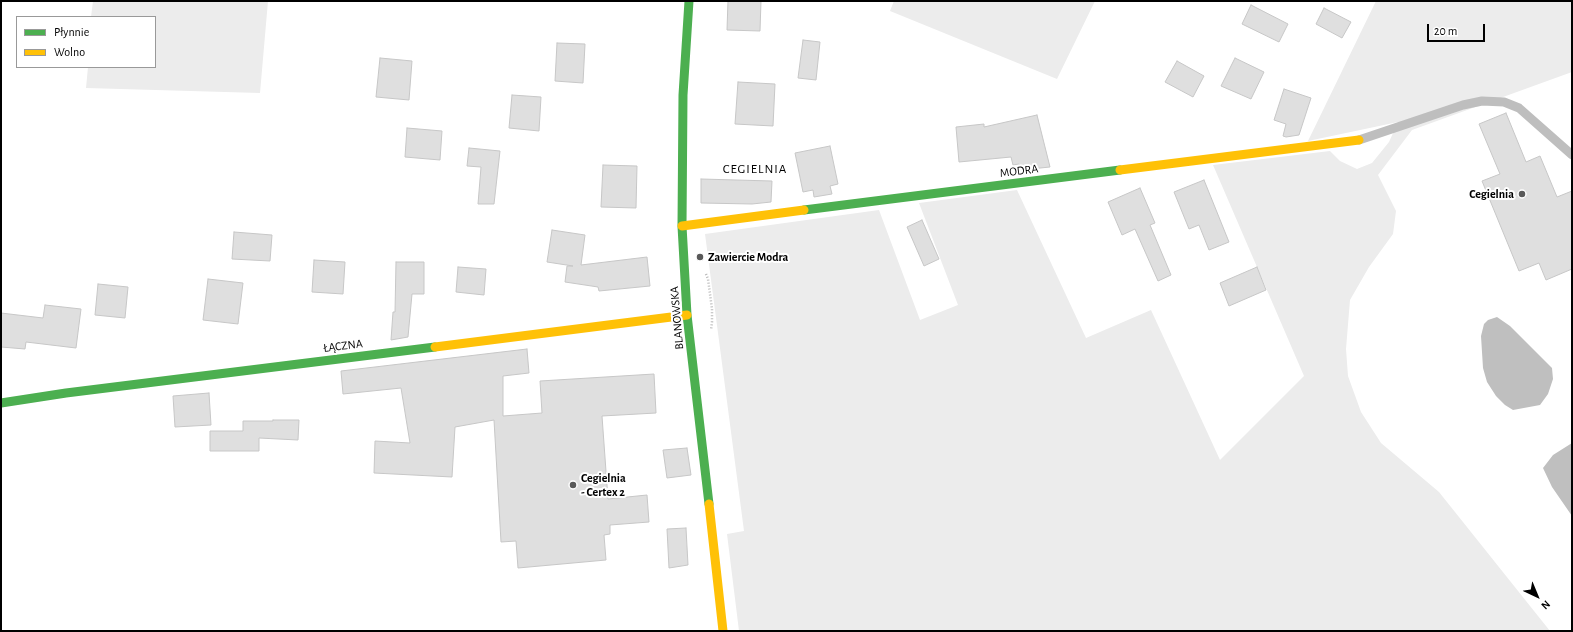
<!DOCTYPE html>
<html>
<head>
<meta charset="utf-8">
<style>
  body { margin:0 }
  #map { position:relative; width:1573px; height:632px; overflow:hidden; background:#fff; font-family:"Alegreya Sans",sans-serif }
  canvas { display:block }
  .frame { position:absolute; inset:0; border:2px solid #000; pointer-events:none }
  .legend { position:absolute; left:16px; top:16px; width:140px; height:52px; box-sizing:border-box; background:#fff; border:1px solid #999; margin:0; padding:5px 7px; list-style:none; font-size:12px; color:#000 }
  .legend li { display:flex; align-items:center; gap:8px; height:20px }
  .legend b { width:20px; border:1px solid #999 }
  .north { position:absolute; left:1517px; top:576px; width:40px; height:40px; -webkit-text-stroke:3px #fff; paint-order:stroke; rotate:136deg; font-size:11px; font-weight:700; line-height:16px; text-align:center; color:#000 }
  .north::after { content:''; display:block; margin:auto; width:14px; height:18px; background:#000; clip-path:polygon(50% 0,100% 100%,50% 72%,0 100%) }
  .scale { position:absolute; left:1427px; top:24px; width:58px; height:18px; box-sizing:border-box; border:2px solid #000; border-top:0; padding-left:5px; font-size:12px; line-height:14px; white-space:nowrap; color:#000; -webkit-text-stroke:3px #fff; paint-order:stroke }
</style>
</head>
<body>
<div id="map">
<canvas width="1573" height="632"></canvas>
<div class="frame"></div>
<ul class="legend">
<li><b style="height:5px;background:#4caf50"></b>Płynnie</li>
<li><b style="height:5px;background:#ffc107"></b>Wolno</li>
</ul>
<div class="north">N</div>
<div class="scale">20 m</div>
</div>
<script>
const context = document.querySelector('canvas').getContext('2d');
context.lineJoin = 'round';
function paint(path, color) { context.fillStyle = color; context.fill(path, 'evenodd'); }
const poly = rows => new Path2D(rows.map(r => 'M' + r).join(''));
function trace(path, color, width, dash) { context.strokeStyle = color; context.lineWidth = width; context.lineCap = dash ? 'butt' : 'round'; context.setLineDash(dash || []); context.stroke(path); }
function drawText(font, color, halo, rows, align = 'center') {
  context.font = font + ' "Alegreya Sans",sans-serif'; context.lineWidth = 4; context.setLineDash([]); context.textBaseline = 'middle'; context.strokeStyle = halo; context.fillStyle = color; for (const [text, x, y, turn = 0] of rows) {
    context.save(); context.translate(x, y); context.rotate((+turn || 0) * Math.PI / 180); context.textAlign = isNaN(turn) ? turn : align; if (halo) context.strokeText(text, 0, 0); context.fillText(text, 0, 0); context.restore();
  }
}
paint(poly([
  [93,1,268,1,260,93,86,88,88,67,155,67,155,17,91,17],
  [894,1,1095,1,1057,79,890,11],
  [1376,1,1572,1,1572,72,1412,130,1378,175,1396,211,1393,234,1369,267,1350,300,1346,349,1348,376,1361,412,1381,443,1439,492,1550,631,739,631,727,534,744,531,705,234,879,210,920,320,958,305,919,203,1017,190,1086,338,1151,310,1220,460,1304,376,1213,165,1330,151,1340,161,1357,169,1372,163,1389,142,1398,122,1308,141]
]), '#ececec');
paint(poly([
  [1497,317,1510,326,1552,368,1553,379,1548,394,1540,405,1513,410,1505,405,1496,396,1487,382,1483,368,1481,336,1484,324,1488,320],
  [1572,443,1572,516,1552,487,1543,468,1553,455]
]), '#bfbfbf');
const building = poly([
  [728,1,761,1,760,31,727,30,728,1],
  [1251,5,1288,24,1279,42,1242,24,1251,5],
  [1324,8,1351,22,1342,38,1316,24,1324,8],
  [803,40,820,42,816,80,798,78,803,40],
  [557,43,585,44,583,83,555,81,557,43],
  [380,58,412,61,409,100,376,97,380,58],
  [1235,58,1264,72,1251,99,1221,86,1235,58],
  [1177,61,1204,76,1193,97,1165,82,1177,61],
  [738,82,775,84,773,126,735,124,738,82],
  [1284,89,1311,98,1299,135,1286,137,1283,136,1286,124,1274,120,1284,89],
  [512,95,541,97,539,131,509,128,512,95],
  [1506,113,1526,162,1540,156,1557,197,1572,191,1572,269,1546,280,1539,263,1519,271,1482,181,1500,174,1479,124,1506,113],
  [1037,115,1050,167,1021,170,1019,164,1013,165,1011,157,959,162,956,127,984,124,984,127,1037,115],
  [407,128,442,131,440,160,405,157,407,128],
  [830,146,838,184,830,186,832,194,814,197,813,190,803,192,795,153,830,146],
  [469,148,500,151,494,204,478,204,481,167,467,166,469,148],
  [603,165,637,166,636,208,601,207,603,165],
  [701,179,772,181,771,202,752,204,701,203,701,179],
  [1204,180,1229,242,1209,250,1199,225,1189,229,1174,192,1204,180],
  [1140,188,1155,223,1150,225,1171,275,1158,281,1135,229,1122,235,1108,202,1140,188],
  [922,220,939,259,924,266,907,227,922,220],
  [552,230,585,235,581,265,647,257,650,286,599,291,598,287,565,282,567,266,573,266,547,262,552,230],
  [234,232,272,235,270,261,232,259,234,232],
  [314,260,345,262,343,294,312,292,314,260],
  [396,262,424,262,424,294,412,294,408,337,391,340,393,312,395,312,396,262],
  [458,267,486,269,484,295,456,292,458,267],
  [1257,267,1266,290,1229,306,1220,283,1257,267],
  [208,279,243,283,238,324,203,320,208,279],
  [98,284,128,287,125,318,95,315,98,284],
  [45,305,81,309,76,348,26,342,25,349,1,347,1,313,43,318,45,305],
  [527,349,529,373,503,376,503,416,542,413,540,381,654,374,656,413,602,416,608,499,647,495,649,522,610,525,610,534,604,535,606,560,518,568,516,541,501,542,494,420,455,427,452,477,374,473,375,441,410,443,401,388,343,394,341,371,527,349],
  [209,393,211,425,175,427,173,396,209,393],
  [273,420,299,420,298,440,259,438,259,451,210,451,210,431,243,431,243,421,273,421,273,420],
  [687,448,691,475,667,478,663,450,687,448],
  [686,528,688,565,669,568,667,529,686,528]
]);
paint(building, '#dfdfdf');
trace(building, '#c7c7c7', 1);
trace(poly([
  [706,274,708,279,712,309,712,322,711,330]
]), '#b9b9b9', 2.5, [1, 2]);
trace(poly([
  [1359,140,1463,105,1482,101,1504,102,1519,108,1572,155]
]), '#bebebe', 9);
trace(poly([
  [689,1,683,95,682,226,687,315,709,504],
  [804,210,1120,170],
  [1,403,66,393,435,347]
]), '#4caf50', 9);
trace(poly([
  [1120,170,1359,140],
  [682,226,804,210],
  [435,347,687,315],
  [709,504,723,631]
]), '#ffc107', 9);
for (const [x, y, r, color] of [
  [1522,194,4,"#595959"],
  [700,257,4,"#595959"],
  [573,485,4,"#595959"]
]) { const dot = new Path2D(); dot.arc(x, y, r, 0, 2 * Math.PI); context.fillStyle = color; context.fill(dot); trace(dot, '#fff', 1.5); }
drawText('12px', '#000', '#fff', [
  ["MODRA",1019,171,-7],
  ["BLANOWSKA",677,318,-95],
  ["ŁĄCZNA",343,346,-7]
]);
drawText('bold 12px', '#000', '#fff', [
  ["Cegielnia",1514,194,"right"],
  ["Zawiercie Modra",708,257],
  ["Cegielnia",581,478],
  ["- Certex 2",581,492]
], 'left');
context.letterSpacing = '1px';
drawText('13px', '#000', '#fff', [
  ["CEGIELNIA",755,169]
]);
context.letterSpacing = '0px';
</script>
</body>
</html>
